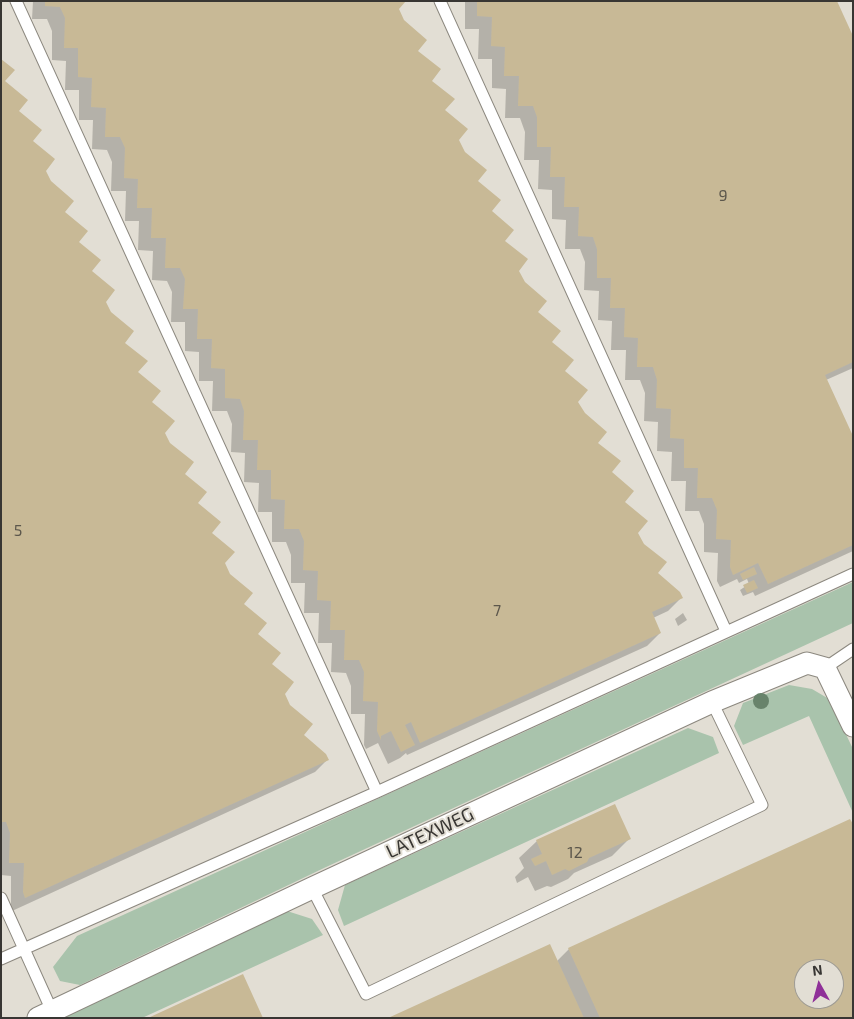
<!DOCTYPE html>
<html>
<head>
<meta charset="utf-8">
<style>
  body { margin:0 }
  #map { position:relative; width:854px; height:1019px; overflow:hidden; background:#e2ded4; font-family:"Exo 2",sans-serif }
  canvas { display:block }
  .frame { position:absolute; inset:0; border:2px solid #383633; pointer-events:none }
  .north { position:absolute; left:794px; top:959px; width:50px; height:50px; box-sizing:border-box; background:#e2ded4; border:1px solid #9e9b94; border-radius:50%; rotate:353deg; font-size:14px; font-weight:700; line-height:20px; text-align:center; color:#383633 }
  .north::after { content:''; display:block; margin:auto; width:18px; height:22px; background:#8f3098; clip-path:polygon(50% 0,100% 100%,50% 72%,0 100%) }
</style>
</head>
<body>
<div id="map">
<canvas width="854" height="1019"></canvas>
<div class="frame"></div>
<div class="north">N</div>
</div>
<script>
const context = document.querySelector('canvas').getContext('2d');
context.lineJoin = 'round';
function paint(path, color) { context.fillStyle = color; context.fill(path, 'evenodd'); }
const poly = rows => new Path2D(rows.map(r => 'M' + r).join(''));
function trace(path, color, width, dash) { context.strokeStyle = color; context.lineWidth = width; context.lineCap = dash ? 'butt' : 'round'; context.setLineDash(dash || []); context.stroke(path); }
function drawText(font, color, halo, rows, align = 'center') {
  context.font = font + ' "Exo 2",sans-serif'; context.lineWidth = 4; context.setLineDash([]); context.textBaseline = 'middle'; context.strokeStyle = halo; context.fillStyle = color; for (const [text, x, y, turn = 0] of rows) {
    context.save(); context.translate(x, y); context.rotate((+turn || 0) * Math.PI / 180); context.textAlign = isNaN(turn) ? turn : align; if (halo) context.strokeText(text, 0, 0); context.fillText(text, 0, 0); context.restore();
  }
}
paint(poly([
  [853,582,853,623,324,868,80,985,60,981,53,967,77,936],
  [789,685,812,689,829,699,853,749,853,813,809,716,743,745,734,726,743,703],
  [688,728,713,737,719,753,344,926,338,910,345,885],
  [287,911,312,919,323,935,142,1018,57,1018]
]), '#a9c3ac');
paint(poly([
  [33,1,404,1,398,9,637,532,656,574,681,598,668,611,653,618,660,633,647,646,407,755,406,753,400,758,388,764,378,743,366,749,364,745,365,714,351,714,351,686,346,673,331,672,332,643,318,643,319,613,304,613,305,583,291,583,291,555,286,542,272,542,272,512,258,512,259,483,244,482,245,453,231,452,232,424,227,411,212,411,213,381,199,381,199,352,185,351,185,322,171,322,172,292,167,281,152,280,153,251,138,250,139,221,125,221,126,191,111,191,112,162,107,150,92,149,93,120,79,120,79,90,65,90,66,61,52,60,52,31,47,19,32,19],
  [465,1,836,1,853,39,853,368,826,380,853,439,853,551,755,596,753,592,743,596,740,590,749,584,747,579,739,583,737,579,720,587,717,581,718,553,704,552,704,524,699,511,685,511,686,481,671,481,672,452,657,451,658,422,644,421,645,393,640,380,625,380,626,350,611,350,612,321,598,320,599,291,584,290,585,262,580,249,565,249,566,220,552,219,552,190,538,189,539,160,524,160,525,132,520,118,505,118,506,89,492,88,492,59,478,59,479,29,465,29],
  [1,61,4,81,302,735,328,759,315,772,12,911,11,906,11,876,1,875],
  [683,613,687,620,678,626,675,619],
  [853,827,853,1018,390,1018,557,961,569,949],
  [804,969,834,969,834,999,804,999],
  [630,838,612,856,574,873,568,879,551,887,547,886,535,891,528,877,517,883,515,877,524,868,519,858,537,841]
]), '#0003');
paint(poly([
  [45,1,406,1,399,9,404,20,427,40,418,51,441,69,432,81,455,99,445,110,468,129,459,140,465,152,487,170,478,181,501,200,492,211,514,230,505,241,528,259,519,271,525,282,547,301,538,312,561,331,552,342,574,360,565,371,588,390,578,402,585,413,607,432,598,443,621,461,612,472,634,491,625,502,648,521,638,533,644,544,667,562,658,573,680,592,683,598,652,612,661,633,420,743,411,722,405,725,415,745,401,752,391,731,381,736,381,740,377,731,378,702,363,701,364,672,359,660,344,660,345,630,330,630,331,601,317,600,318,571,303,570,304,541,299,529,284,529,285,500,271,499,271,470,257,470,258,440,243,440,244,411,240,399,225,398,225,369,211,368,212,339,197,339,198,309,183,309,185,279,180,268,165,268,166,238,151,238,152,208,137,208,138,179,124,178,125,148,120,137,105,137,106,108,91,107,92,78,78,77,78,48,64,48,65,18,60,7,45,6],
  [477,1,837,1,853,36,853,362,825,375,853,436,853,545,768,584,758,563,733,575,730,567,731,540,716,539,717,510,712,498,697,498,698,468,684,468,684,439,670,438,671,409,656,408,657,380,653,367,637,367,638,338,624,337,625,308,610,308,611,278,597,278,597,249,593,237,578,236,579,207,564,207,565,177,550,177,551,147,537,147,537,117,533,106,518,106,519,76,504,76,505,47,491,46,492,17,477,16],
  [1,59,15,70,5,81,28,100,19,111,42,130,33,141,55,159,46,171,51,181,74,201,65,212,88,231,79,242,101,260,92,271,115,290,106,302,111,312,134,331,125,343,148,361,138,372,161,391,152,402,175,421,165,433,170,443,194,462,185,474,207,492,198,503,221,522,212,533,235,552,225,563,230,574,253,593,244,604,267,623,258,634,281,653,272,664,294,682,285,694,290,705,313,724,304,735,326,754,329,760,25,898,23,892,24,863,9,863,10,833,6,822,1,822],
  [754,567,757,574,743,580,740,574],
  [754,580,758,588,747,593,743,585],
  [615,804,631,839,589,858,587,862,569,871,565,869,552,875,546,861,535,866,531,859,542,854,536,840],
  [850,819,853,824,853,1018,600,1018,568,948],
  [804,969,834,969,834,999,804,999],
  [550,944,584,1018,388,1018],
  [243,974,263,1018,148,1018]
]), '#c8b996');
const lane = poly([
  [16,1,377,792],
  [440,1,726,631],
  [825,668,853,649],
  [312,888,366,994,762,805,712,702],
  [1,898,52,1011],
  [1,959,377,792,853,574]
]);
const street = poly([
  [38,1018,312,888,712,702,807,663,825,668,853,726]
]);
trace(lane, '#8c887f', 13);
trace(street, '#8c887f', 23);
trace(lane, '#fff', 11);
trace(street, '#fff', 21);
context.fillStyle = '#68836b';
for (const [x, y] of [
  [761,701]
]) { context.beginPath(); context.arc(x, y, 8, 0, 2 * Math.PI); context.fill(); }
drawText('16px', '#5c574c', null, [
  ["9",723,196],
  ["5",18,531],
  ["7",497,611],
  ["12",575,853]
]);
drawText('19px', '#383633', '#e2ded4', [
  ["LATEXWEG",430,833,-25]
]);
</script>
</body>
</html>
